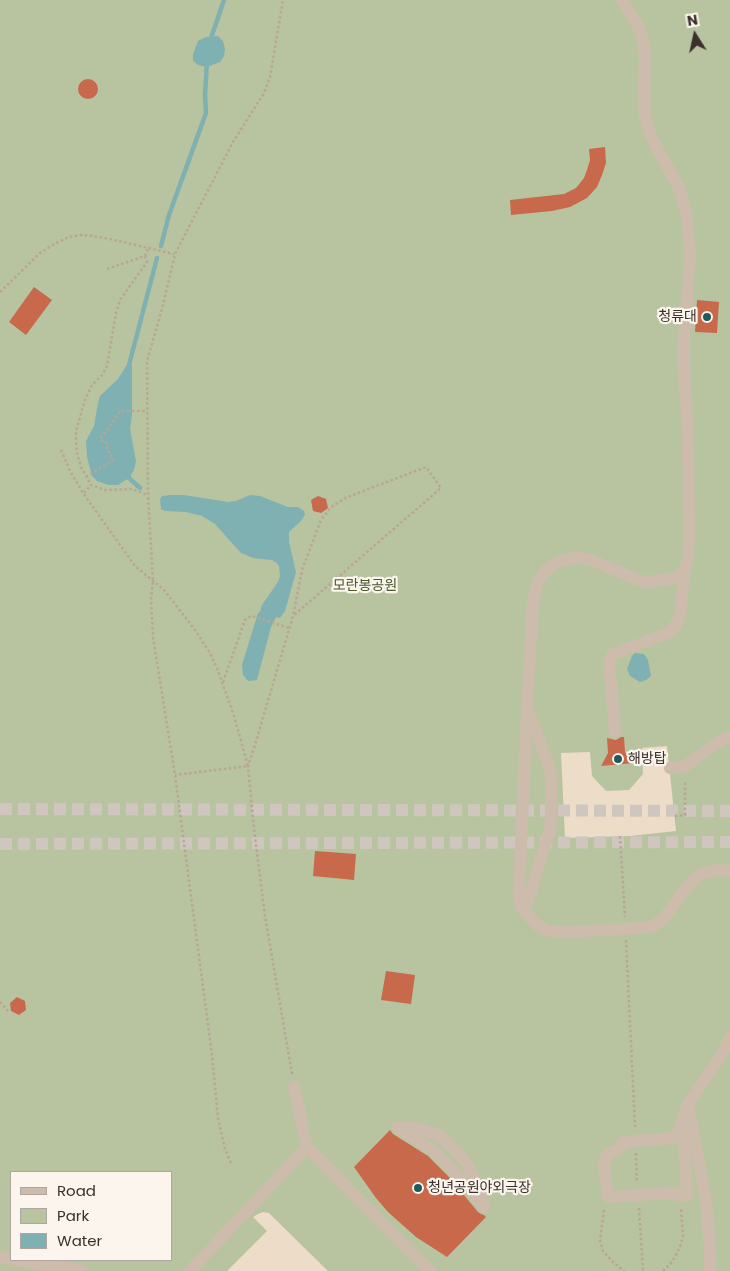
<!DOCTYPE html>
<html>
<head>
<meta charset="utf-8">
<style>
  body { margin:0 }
  #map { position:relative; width:730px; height:1271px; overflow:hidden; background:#f4ebe1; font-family:Poppins,sans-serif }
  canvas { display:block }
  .legend { position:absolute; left:10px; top:1171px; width:162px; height:90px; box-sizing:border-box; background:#fbf5ee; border:1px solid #aea6a0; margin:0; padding:6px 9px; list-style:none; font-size:15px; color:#3b302b }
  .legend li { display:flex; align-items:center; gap:10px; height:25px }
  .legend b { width:25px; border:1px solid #aea6a0 }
  .north { position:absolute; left:670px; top:10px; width:50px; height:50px; -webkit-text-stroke:4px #fbf5ee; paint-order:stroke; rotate:350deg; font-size:14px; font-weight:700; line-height:20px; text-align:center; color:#3b302b }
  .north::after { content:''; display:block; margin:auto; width:18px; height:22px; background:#3b302b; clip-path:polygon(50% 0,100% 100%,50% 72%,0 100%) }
</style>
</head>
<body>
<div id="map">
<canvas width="730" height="1271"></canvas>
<ul class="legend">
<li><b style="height:6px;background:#cdbbac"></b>Road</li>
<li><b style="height:14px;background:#b8c4a0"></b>Park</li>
<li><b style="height:14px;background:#7fb0b2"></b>Water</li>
</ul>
<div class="north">N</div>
</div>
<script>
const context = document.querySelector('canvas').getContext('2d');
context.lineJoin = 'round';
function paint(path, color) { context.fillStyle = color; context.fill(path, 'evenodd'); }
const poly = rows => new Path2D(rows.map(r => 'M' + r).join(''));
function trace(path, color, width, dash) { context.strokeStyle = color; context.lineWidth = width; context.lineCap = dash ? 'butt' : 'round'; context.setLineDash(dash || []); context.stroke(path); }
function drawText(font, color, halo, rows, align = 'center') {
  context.font = font + ' Poppins,"Noto Sans KR",sans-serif'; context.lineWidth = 4.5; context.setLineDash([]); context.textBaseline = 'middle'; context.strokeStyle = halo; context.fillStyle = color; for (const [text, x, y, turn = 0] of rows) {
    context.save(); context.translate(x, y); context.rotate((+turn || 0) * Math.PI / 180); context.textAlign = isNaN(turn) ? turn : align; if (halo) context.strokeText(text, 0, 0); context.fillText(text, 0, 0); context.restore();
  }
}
paint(poly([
  [0,0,730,0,730,1271,0,1271],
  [11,1172,171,1172,171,1260,11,1260]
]), '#b8c4a0');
paint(poly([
  [667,746,676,831,630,836,565,838,561,753,590,752,592,776,606,791,629,790,643,774,642,748],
  [263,1212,269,1213,274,1218,328,1271,227,1271,267,1231,253,1217,258,1214]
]), '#ecdcc8');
paint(poly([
  [218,36,223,41,225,49,224,56,220,62,207,67,198,65,193,61,193,54,198,41,206,37],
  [130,360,132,367,132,415,130,429,136,461,134,470,129,478,118,485,108,485,97,481,92,476,87,457,86,441,94,426,98,403,100,396,118,379],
  [170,495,184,495,228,502,236,501,250,495,260,496,288,507,298,507,304,511,305,515,301,521,289,532,289,542,296,572,285,611,280,618,276,617,271,627,257,680,248,681,243,675,242,665,258,613,260,612,262,605,278,582,280,576,279,566,277,563,272,560,253,558,241,553,215,524,202,516,186,512,165,511,161,509,160,499,162,496],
  [635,653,644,654,648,660,651,676,646,680,640,682,630,676,627,669,632,656]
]), '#7fb0b2');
trace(poly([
  [210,41,224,0],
  [161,246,169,215,206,113,205,95,207,61],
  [129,365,157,258],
  [128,472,129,478,140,488]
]), '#7fb0b2', 4.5);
paint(poly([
  '78 89a10 10 0 1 1 20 0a10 10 0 1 1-20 0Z',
  [605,147,606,163,602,175,597,187,587,198,570,207,552,211,511,215,510,200,564,194,576,188,584,178,587,170,590,160,589,149],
  [34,287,52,300,26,335,9,322],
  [697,300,719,302,717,333,695,332],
  [318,496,326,499,328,508,321,513,313,511,311,500],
  [621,737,624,737,625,752,634,763,601,766,608,753,607,738,616,740],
  [315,851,356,854,354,880,313,876],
  [386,971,415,975,411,1004,381,1000],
  [17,997,25,1001,26,1010,19,1015,11,1011,10,1003],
  [390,1130,393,1134,428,1156,449,1177,478,1212,481,1214,484,1215,486,1217,447,1257,416,1237,388,1212,376,1198,354,1167]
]), '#c8694b');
trace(poly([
  [0,809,730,811],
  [0,844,730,842]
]), '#cfc6bd', 12, [12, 6]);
trace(poly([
  [145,256,147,262,120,300,116,313,107,366,103,374,92,385,85,400,76,431,76,441,77,453,81,467,91,485,105,490,132,489,147,495],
  [107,269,145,256,148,248],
  [0,292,40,253,56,243,69,237,80,235,92,236,110,239,174,254],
  [61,450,70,471,83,493,135,566,164,590,195,630,210,653,217,668,234,716,248,766,175,775],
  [86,477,113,460,107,448,108,444,100,439,121,411,147,411],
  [84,493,91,485],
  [223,682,245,620,247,618,252,616,289,628],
  [675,816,685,815,685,781],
  [620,836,625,917],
  [626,940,635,1127],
  [0,1002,8,1011],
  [292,1074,265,916,254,829,248,766,255,745,293,616,302,570,321,520,330,508,345,498,426,467,441,488,293,616],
  [636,1153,637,1182],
  [231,1163,225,1149,218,1118,212,1055,175,775,153,637,151,599,153,581,148,495,147,361,162,309,175,254,233,142,264,93,270,77,283,0],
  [639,1208,643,1271],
  [604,1210,600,1240,603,1251,612,1261,624,1271],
  [663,1271,672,1262,680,1247,683,1236,681,1209]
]), '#b9a596', 2.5, [2.5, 2.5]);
trace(poly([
  [529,713,549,766,551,775,551,820,550,830,528,900,523,910,536,924,542,928,549,931,567,932,642,928,653,926,663,919,671,909,677,900,692,881,700,875,708,872,718,870,730,871],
  [615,732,609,663,610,659,613,654,668,633,676,625,681,611,684,571],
  [670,768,684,767,718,742,730,737],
  [523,910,520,904,519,895,527,708,533,599,538,582,546,570,557,562,568,559,577,557,591,560,636,579,647,582,675,578,684,571,688,560,689,535,688,432,684,371,684,341,690,255,687,216,680,190,658,150,649,131,645,116,644,98,645,58,643,40,638,26,622,0],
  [688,1104,706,1200,710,1252,710,1271],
  [397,1127,420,1129,440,1136,454,1149,467,1164,479,1188,484,1207,455,1172,433,1150,397,1127],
  [677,1137,688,1104,722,1054,730,1037],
  [684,1137,687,1196,679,1196,677,1193,608,1197,604,1167,605,1158,611,1152,618,1150,623,1142,684,1137],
  [307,1147,430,1271],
  [0,1257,11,1259],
  [15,1260,83,1271],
  [190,1271,307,1147,294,1086]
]), '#cdbbac', 12);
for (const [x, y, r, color] of [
  [707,317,5,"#1f5a5e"],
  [618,759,5,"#1f5a5e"],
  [418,1188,5,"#1f5a5e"]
]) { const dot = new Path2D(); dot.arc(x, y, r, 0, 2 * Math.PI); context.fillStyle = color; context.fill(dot); trace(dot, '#fbf5ee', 2); }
drawText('14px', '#3b302b', '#fbf5ee', [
  ["청류대",697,317,"right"],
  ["해방탑",628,759],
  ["청년공원야외극장",428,1188]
], 'left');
drawText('14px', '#4a5a2e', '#fbf5ee', [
  ["모란봉공원",365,586]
]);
</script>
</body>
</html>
